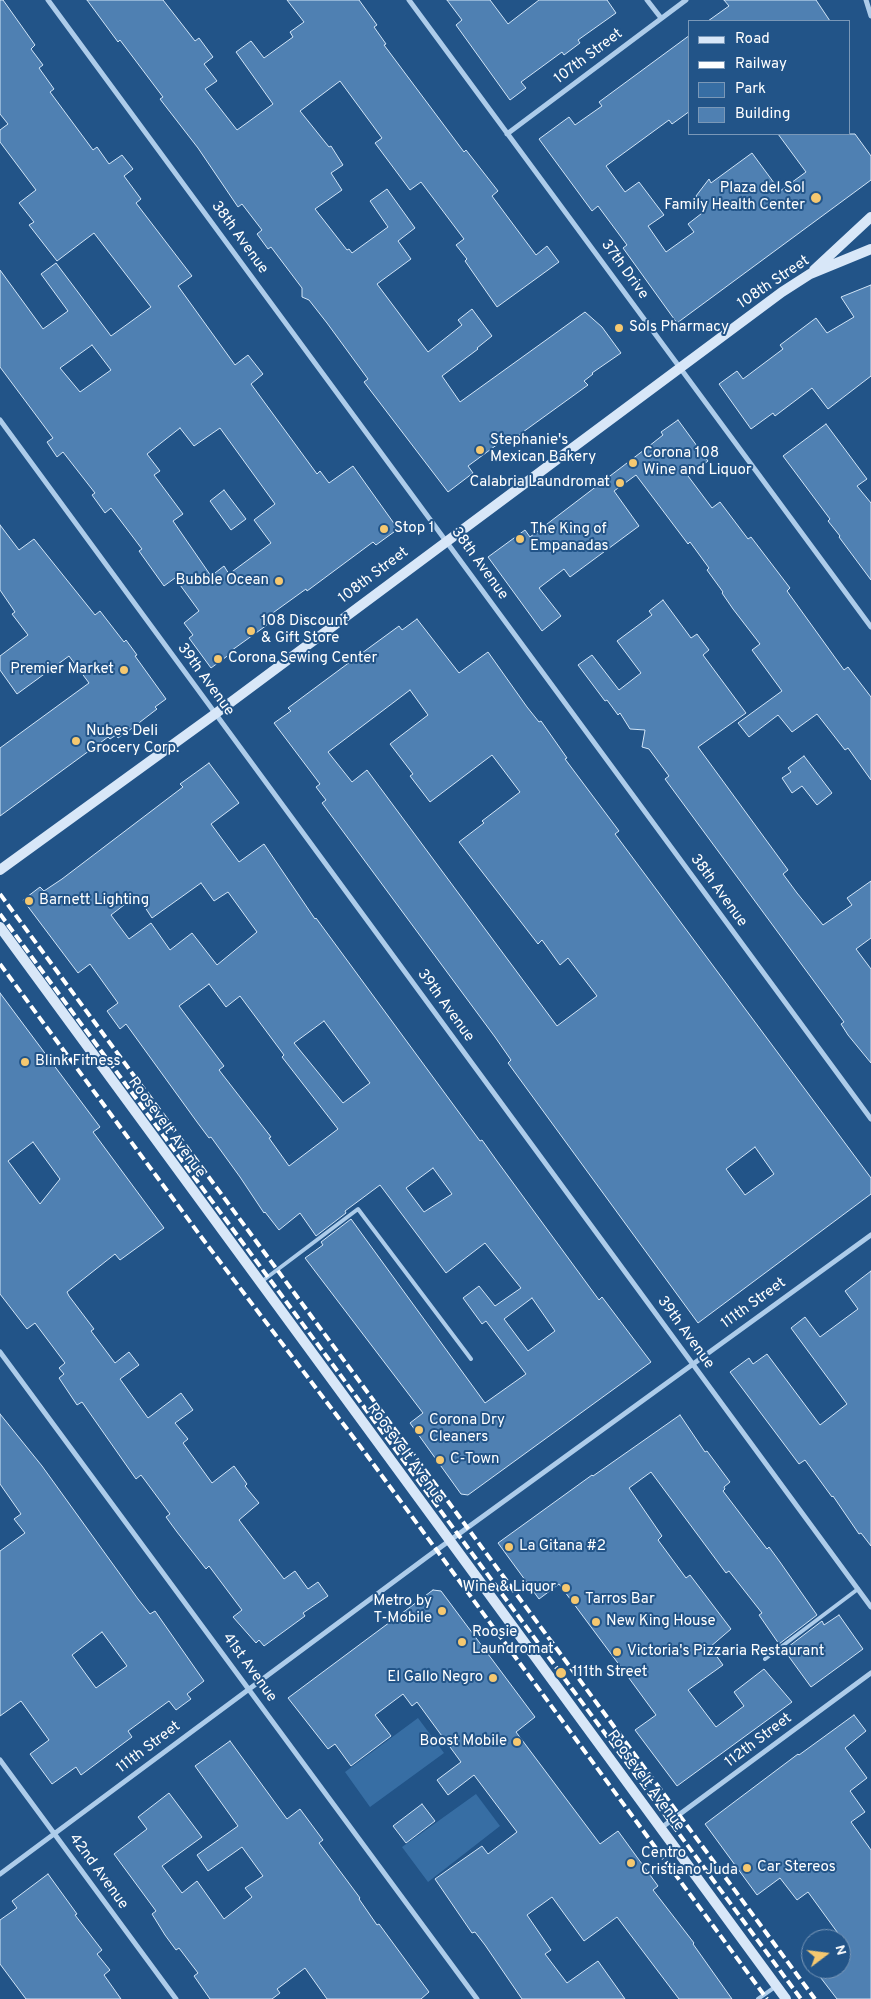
<!DOCTYPE html>
<html>
<head>
<meta charset="utf-8">
<style>
  body { margin:0 }
  #map { position:relative; width:871px; height:1999px; overflow:hidden; background:#225488; font-family:Overpass,sans-serif }
  canvas { display:block }
  .legend { position:absolute; left:688px; top:20px; width:162px; height:115px; box-sizing:border-box; background:#225488; border:1px solid #7a98b8; margin:0; padding:6px 9px; list-style:none; font-size:15px; color:#fff }
  .legend li { display:flex; align-items:center; gap:10px; height:25px }
  .legend b { width:25px; border:1px solid #7a98b8 }
  .north { position:absolute; left:801px; top:1929px; width:50px; height:50px; box-sizing:border-box; background:#225488; border:1px solid #7a98b8; border-radius:50%; rotate:75deg; font-size:14px; font-weight:700; line-height:20px; text-align:center; color:#fff }
  .north::after { content:''; display:block; margin:auto; width:18px; height:22px; background:#f5c870; clip-path:polygon(50% 0,100% 100%,50% 72%,0 100%) }
</style>
</head>
<body>
<div id="map">
<canvas width="871" height="1999"></canvas>
<ul class="legend">
<li><b style="height:6px;background:#d8e7f8"></b>Road</li>
<li><b style="height:6px;background:#fff"></b>Railway</li>
<li><b style="height:14px;background:#376ea4"></b>Park</li>
<li><b style="height:14px;background:#4f80b2"></b>Building</li>
</ul>
<div class="north">N</div>
</div>
<script>
const context = document.querySelector('canvas').getContext('2d');
context.lineJoin = 'round';
function paint(path, color) { context.fillStyle = color; context.fill(path, 'evenodd'); }
const poly = rows => new Path2D(rows.map(r => 'M' + r).join(''));
function trace(path, color, width, dash) { context.strokeStyle = color; context.lineWidth = width; context.lineCap = dash ? 'butt' : 'round'; context.setLineDash(dash || []); context.stroke(path); }
function drawText(font, color, halo, rows, align = 'center') {
  context.font = font + ' Overpass,sans-serif'; context.lineWidth = 4; context.setLineDash([]); context.textBaseline = 'middle'; context.strokeStyle = halo; context.fillStyle = color; for (const [text, x, y, turn = 0] of rows) {
    context.save(); context.translate(x, y); context.rotate((+turn || 0) * Math.PI / 180); context.textAlign = isNaN(turn) ? turn : align; if (halo) context.strokeText(text, 0, 0); context.fillText(text, 0, 0); context.restore();
  }
}
paint(poly([
  [418,1718,444,1753,370,1807,345,1772],
  [476,1794,500,1826,428,1882,402,1847]
]), '#376ea4');
const building = poly([
  [0,0,3,0,35,45,31,49,43,65,39,68,54,89,50,92,93,150,97,147,109,164,122,155,133,169,124,176,141,199,136,203,192,276,178,286,235,365,248,355,263,374,251,384,317,474,320,471,329,483,353,466,398,529,376,545,373,542,307,591,306,589,263,620,267,625,228,653,230,654,211,668,189,638,193,635,184,623,199,611,175,578,164,586,139,551,142,549,111,508,105,513,92,495,95,493,63,452,57,457,47,442,53,438,0,367,0,270,43,329,68,311,41,274,56,263,111,336,151,307,94,233,57,261,29,225,34,222,19,203,36,190,0,142,0,130,8,124,0,114,0,0],
  [92,345,111,370,80,392,60,368,92,345],
  [180,428,194,446,220,428,275,504,254,520,271,543,229,574,224,566,211,576,173,521,183,514,154,475,160,471,147,454,180,428],
  [87,0,163,0,195,41,199,38,213,57,204,64,217,81,205,89,237,130,273,104,236,52,251,41,264,58,293,37,290,32,304,22,287,0,359,0,377,25,374,27,386,44,384,45,464,152,466,150,498,191,492,196,536,255,547,246,559,262,497,307,465,261,467,259,456,245,464,239,421,182,410,190,375,143,382,138,340,81,300,111,329,147,331,146,343,165,331,173,342,190,315,209,347,250,349,249,352,253,388,227,370,201,387,189,415,228,398,241,411,259,377,284,428,352,462,325,458,320,472,309,492,336,477,348,478,349,442,376,460,402,585,312,602,327,621,353,592,373,593,374,584,381,588,385,505,445,502,441,468,466,473,473,448,492,364,382,368,379,327,323,309,300,302,297,302,288,271,247,268,249,257,234,262,230,242,204,238,207,198,148,160,99,163,97,120,40,118,42,87,0],
  [447,0,490,0,508,24,539,0,607,0,616,13,578,40,580,43,564,55,562,52,521,82,526,88,510,100,456,25,462,20,447,0],
  [724,0,816,0,830,21,708,21,729,6,724,0],
  [690,35,690,111,672,124,669,120,606,166,625,192,639,182,664,215,648,226,666,252,694,232,688,224,706,210,696,196,709,179,711,183,752,153,780,191,806,172,778,134,855,134,871,156,871,180,677,323,623,248,627,245,598,206,592,211,539,139,569,117,575,125,602,106,599,102,690,35],
  [871,285,871,376,828,409,812,388,775,416,773,413,751,429,719,384,737,371,743,379,783,349,780,345,816,318,827,333,854,317,841,297,871,285],
  [678,420,708,461,688,476,712,508,720,502,748,539,751,537,790,588,787,591,844,670,848,667,871,697,871,780,848,748,845,750,817,714,792,732,778,715,749,737,738,723,782,691,752,650,760,644,733,609,722,593,723,592,707,570,709,568,690,542,688,544,636,475,614,491,639,526,570,577,564,569,539,588,561,616,542,631,488,557,525,530,530,537,644,450,663,435,661,432,678,420],
  [826,424,867,479,857,486,871,503,871,580,839,537,840,536,828,521,830,519,783,456,826,424],
  [224,490,246,519,231,530,210,501,224,490],
  [0,525,19,550,34,539,95,615,100,611,124,642,126,640,137,655,135,656,166,699,155,707,157,709,131,729,118,738,116,735,110,739,108,737,0,816,0,748,89,683,69,656,17,694,0,670,0,656,28,635,12,614,15,612,0,590,0,525],
  [663,600,691,638,697,634,709,650,703,655,746,713,698,747,788,870,783,874,797,893,823,925,852,905,847,898,871,881,871,938,856,949,871,969,871,1063,848,1035,841,1024,844,1022,665,779,669,776,649,749,642,747,645,730,630,729,620,713,618,715,607,700,605,701,578,665,592,655,619,690,641,673,617,641,652,615,649,611,663,600],
  [417,619,459,673,488,652,527,707,539,722,541,721,567,758,565,759,619,831,615,834,871,1178,871,1194,698,1323,508,1063,511,1060,495,1037,322,803,326,800,316,787,320,784,274,723,291,711,288,708,362,653,399,626,402,630,417,619],
  [410,690,428,715,390,744,413,774,410,776,430,802,492,755,520,792,482,821,484,823,459,842,538,944,542,940,560,965,568,958,597,996,557,1026,367,770,352,782,328,752,410,690],
  [755,1147,774,1174,745,1195,726,1169,755,1147],
  [804,756,832,793,817,805,802,786,792,793,782,778,791,772,788,768,804,756],
  [209,763,239,803,211,824,239,862,264,844,315,919,316,918,480,1141,482,1140,497,1161,599,1300,602,1297,651,1362,468,1495,461,1494,410,1423,423,1413,305,1258,323,1245,321,1242,351,1219,485,1403,526,1374,486,1321,482,1324,463,1298,479,1286,495,1306,521,1288,485,1243,446,1273,380,1185,345,1211,346,1213,316,1236,300,1213,279,1230,265,1212,264,1213,240,1177,211,1137,209,1138,197,1122,126,1024,120,1029,107,1011,118,1003,90,964,78,973,23,900,40,887,44,891,62,879,183,787,180,784,209,763],
  [201,883,214,901,228,892,257,932,217,965,192,933,170,950,151,923,129,939,111,915,137,895,152,918,201,883],
  [209,984,226,1007,240,996,284,1055,282,1057,338,1129,289,1166,269,1138,271,1137,219,1070,224,1066,179,1006,209,984],
  [324,1021,370,1083,343,1103,294,1043,324,1021],
  [433,1168,452,1194,424,1212,406,1188,433,1168],
  [532,1298,555,1331,528,1351,504,1319,532,1298],
  [0,993,100,1127,93,1132,164,1228,120,1260,115,1254,67,1292,69,1296,94,1329,91,1331,115,1363,129,1352,139,1365,120,1379,148,1418,181,1393,193,1410,175,1423,188,1439,183,1443,212,1483,234,1466,247,1484,245,1486,259,1503,239,1520,284,1579,295,1571,308,1589,318,1582,328,1596,303,1613,305,1616,264,1646,259,1640,256,1643,233,1617,242,1610,209,1566,206,1569,177,1532,166,1517,170,1514,141,1475,136,1479,82,1402,77,1405,59,1378,64,1374,59,1368,65,1363,35,1323,27,1329,0,1294,0,993],
  [33,1142,60,1179,40,1204,8,1161,33,1142],
  [871,1271,871,1546,861,1533,859,1534,833,1496,832,1497,805,1460,799,1464,730,1372,749,1358,753,1364,767,1354,820,1425,847,1404,791,1328,805,1317,820,1337,858,1309,845,1291,871,1271],
  [0,1414,42,1466,138,1599,150,1614,155,1611,204,1681,187,1694,191,1699,176,1710,169,1701,128,1731,132,1737,81,1775,76,1767,52,1784,30,1754,49,1740,21,1701,0,1716,0,1551,25,1533,14,1519,21,1514,0,1484,0,1414],
  [102,1632,127,1666,96,1688,72,1655,102,1632],
  [680,1415,705,1452,707,1451,730,1482,724,1487,725,1489,723,1491,767,1549,769,1547,780,1562,817,1615,779,1644,759,1615,762,1613,729,1571,726,1573,651,1472,629,1488,662,1536,658,1540,686,1578,690,1575,731,1629,710,1647,723,1665,688,1690,716,1727,744,1706,734,1692,764,1669,792,1702,677,1786,635,1730,656,1715,626,1674,559,1584,539,1599,498,1543,592,1475,593,1476,680,1415],
  [433,1590,441,1591,535,1717,516,1732,600,1844,618,1831,658,1886,653,1890,694,1943,693,1944,732,1999,679,1999,617,1917,584,1941,552,1897,527,1915,551,1950,545,1954,567,1983,598,1961,625,1999,522,1999,485,1945,475,1932,472,1933,435,1879,482,1846,488,1854,517,1832,474,1775,448,1795,437,1780,461,1762,417,1702,412,1706,403,1694,375,1715,391,1736,351,1766,335,1744,328,1749,288,1698,433,1590],
  [839,1615,863,1649,811,1687,784,1650,822,1621,824,1625,839,1615],
  [854,1715,866,1731,845,1748,867,1778,850,1791,865,1812,851,1822,871,1850,871,1999,837,1999,814,1969,841,1969,841,1953,848,1947,808,1892,797,1900,780,1878,757,1895,705,1824,798,1754,799,1755,854,1715],
  [230,1741,287,1819,300,1809,323,1840,319,1843,360,1898,359,1899,377,1925,379,1924,429,1992,421,1999,327,1999,305,1968,277,1989,280,1993,272,1999,210,1999,194,1976,198,1973,179,1948,176,1950,165,1935,152,1914,156,1911,114,1854,147,1829,138,1817,169,1793,202,1837,162,1866,182,1893,197,1881,224,1919,252,1897,245,1888,263,1876,242,1847,208,1871,197,1855,238,1826,195,1766,230,1741],
  [422,1804,435,1821,406,1843,393,1826,422,1804],
  [48,1874,77,1914,75,1915,102,1950,97,1954,110,1970,104,1975,121,1999,26,1999,0,1964,0,1920,17,1908,12,1901,48,1874]
]);
paint(building, '#4f80b2');
trace(building, '#d2e5f7', 1);
trace(poly([
  [261,1282,358,1209,471,1359],
  [765,1659,858,1589],
  [758,1999,775,1987]
]), '#adccea', 4);
trace(poly([
  [48,0,871,1119],
  [409,0,871,627],
  [647,0,661,18],
  [866,0,871,16],
  [507,134,686,0],
  [0,420,871,1607],
  [0,1352,477,1999],
  [0,1760,176,1999],
  [661,1828,871,1673],
  [0,1874,427,1557,871,1235]
]), '#adccea', 5);
trace(poly([
  [814,270,871,217],
  [0,870,215,714,782,292,810,274,871,249],
  [0,927,786,1999]
]), '#d8e7f8', 10);
trace(poly([
  [0,894,815,1999],
  [0,914,801,1999],
  [0,964,202,1238,360,1446,767,1999]
]), '#fff', 4, [9, 4]);
for (const [x, y, r, color] of [
  [816,198,6,"#f5c870"],
  [619,328,5,"#f5c870"],
  [480,450,5,"#f5c870"],
  [633,463,5,"#f5c870"],
  [620,483,5,"#f5c870"],
  [384,529,5,"#f5c870"],
  [520,539,5,"#f5c870"],
  [279,581,5,"#f5c870"],
  [251,631,5,"#f5c870"],
  [218,659,5,"#f5c870"],
  [124,670,5,"#f5c870"],
  [76,741,5,"#f5c870"],
  [29,901,5,"#f5c870"],
  [25,1062,5,"#f5c870"],
  [419,1430,5,"#f5c870"],
  [440,1460,5,"#f5c870"],
  [509,1547,5,"#f5c870"],
  [566,1588,5,"#f5c870"],
  [575,1600,5,"#f5c870"],
  [442,1611,5,"#f5c870"],
  [596,1622,5,"#f5c870"],
  [462,1642,5,"#f5c870"],
  [617,1652,5,"#f5c870"],
  [561,1673,6,"#f5c870"],
  [493,1678,5,"#f5c870"],
  [517,1742,5,"#f5c870"],
  [631,1863,5,"#f5c870"],
  [747,1868,5,"#f5c870"]
]) { const dot = new Path2D(); dot.arc(x, y, r, 0, 2 * Math.PI); context.fillStyle = color; context.fill(dot); trace(dot, '#225488', 2); }
drawText('15px', '#fff', '#225488', [
  ["107th Street",589,57,-37],
  ["38th Avenue",239,238,54],
  ["37th Drive",624,270,54],
  ["108th Street",774,283,-34],
  ["38th Avenue",479,564,54],
  ["108th Street",374,576,-37],
  ["39th Avenue",205,680,54],
  ["38th Avenue",718,891,54],
  ["39th Avenue",445,1006,54],
  ["Roosevelt Avenue",166,1128,54],
  ["111th Street",754,1304,-36],
  ["39th Avenue",685,1333,54],
  ["Roosevelt Avenue",405,1454,54],
  ["41st Avenue",249,1668,54],
  ["112th Street",759,1741,-37],
  ["111th Street",149,1748,-37],
  ["Roosevelt Avenue",645,1781,54],
  ["42nd Avenue",98,1872,54]
]);
drawText('15px', '#fff', '#225488', [
  ["Plaza del Sol",805,189,"right"],
  ["Family Health Center",805,206,"right"],
  ["Sols Pharmacy",629,328],
  ["Stephanie's",490,441],
  ["Mexican Bakery",490,458],
  ["Corona 108",643,454],
  ["Wine and Liquor",643,471],
  ["Calabria Laundromat",610,483,"right"],
  ["Stop 1",394,529],
  ["The King of",530,530],
  ["Empanadas",530,547],
  ["Bubble Ocean",269,581,"right"],
  ["108 Discount",261,622],
  ["& Gift Store",261,639],
  ["Corona Sewing Center",228,659],
  ["Premier Market",114,670,"right"],
  ["Nubes Deli",86,732],
  ["Grocery Corp.",86,749],
  ["Barnett Lighting",39,901],
  ["Blink Fitness",35,1062],
  ["Corona Dry",429,1421],
  ["Cleaners",429,1438],
  ["C-Town",450,1460],
  ["La Gitana #2",519,1547],
  ["Wine & Liquor",556,1588,"right"],
  ["Tarros Bar",585,1600],
  ["Metro by",432,1602,"right"],
  ["T-Mobile",432,1619,"right"],
  ["New King House",606,1622],
  ["Roosie",472,1633],
  ["Laundromat",472,1650],
  ["Victoria's Pizzaria Restaurant",627,1652],
  ["111th Street",572,1673],
  ["El Gallo Negro",483,1678,"right"],
  ["Boost Mobile",507,1742,"right"],
  ["Centro",641,1854],
  ["Cristiano Juda",641,1871],
  ["Car Stereos",757,1868]
], 'left');
</script>
</body>
</html>
